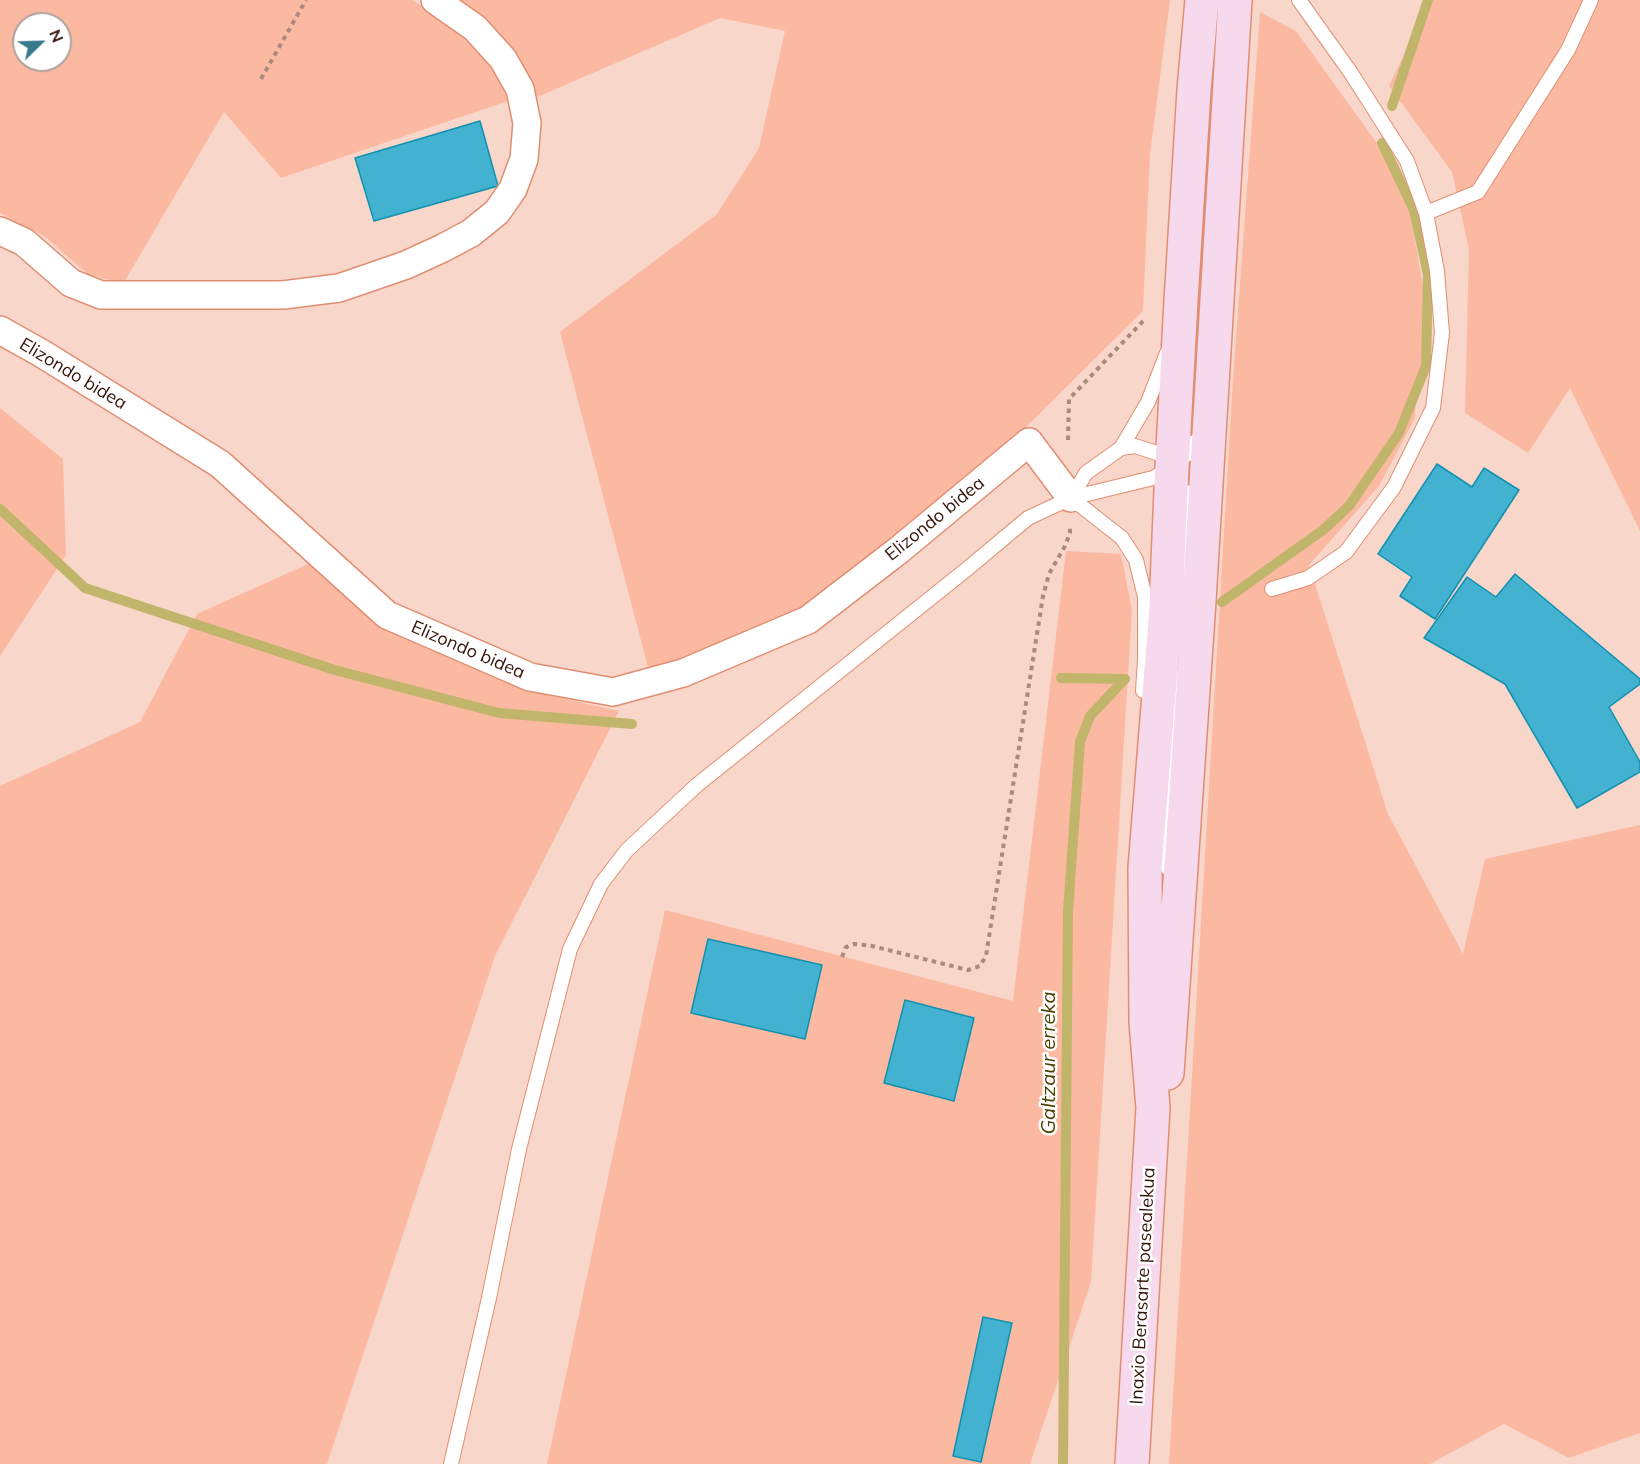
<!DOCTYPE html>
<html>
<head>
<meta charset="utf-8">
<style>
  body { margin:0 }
  #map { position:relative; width:1640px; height:1464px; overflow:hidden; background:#f9d6ca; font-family:Mulish,sans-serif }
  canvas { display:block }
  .north { position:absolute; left:12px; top:12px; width:60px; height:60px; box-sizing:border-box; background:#fff; border:2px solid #aea19d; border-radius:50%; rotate:67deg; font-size:16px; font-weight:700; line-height:24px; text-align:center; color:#34150a }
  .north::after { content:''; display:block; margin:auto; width:21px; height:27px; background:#38798c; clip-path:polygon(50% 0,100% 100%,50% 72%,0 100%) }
</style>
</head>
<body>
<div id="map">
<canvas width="1640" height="1464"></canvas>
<div class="north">N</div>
</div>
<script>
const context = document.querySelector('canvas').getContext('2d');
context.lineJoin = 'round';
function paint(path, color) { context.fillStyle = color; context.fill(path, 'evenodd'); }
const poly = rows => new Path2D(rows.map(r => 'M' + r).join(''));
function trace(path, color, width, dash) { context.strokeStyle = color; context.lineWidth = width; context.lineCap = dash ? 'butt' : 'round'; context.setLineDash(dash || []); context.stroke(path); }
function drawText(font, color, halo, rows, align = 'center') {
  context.font = font + ' Mulish,sans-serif'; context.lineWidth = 5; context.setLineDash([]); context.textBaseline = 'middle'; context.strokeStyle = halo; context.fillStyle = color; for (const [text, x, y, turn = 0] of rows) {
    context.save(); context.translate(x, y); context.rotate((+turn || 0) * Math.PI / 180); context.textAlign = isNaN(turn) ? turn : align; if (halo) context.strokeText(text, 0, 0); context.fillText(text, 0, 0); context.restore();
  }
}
paint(poly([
  [0,0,412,0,442,19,482,50,505,78,511,100,281,178,224,112,123,284,88,274,44,236,0,213],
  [24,24,60,24,60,60,24,60],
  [454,0,1170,0,1150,154,1143,311,1018,435,882,553,812,603,752,632,650,675,560,332,717,214,759,148,785,31,720,18,535,98],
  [1430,0,1640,0,1640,531,1570,388,1528,453,1465,413,1469,250,1452,172,1389,86],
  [1260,12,1296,31,1379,146,1409,208,1425,296,1421,370,1414,420,1379,486,1309,565,1388,814,1463,954,1485,859,1640,825,1640,1433,1569,1458,1504,1424,1430,1464,1169,1464,1233,380],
  [0,408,63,459,66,555,0,656],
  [1066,551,1121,554,1132,610,1091,1282,1030,1464,547,1464,665,910,1013,1001],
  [308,564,399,634,544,694,619,711,495,956,327,1464,0,1464,0,786,140,722,197,614]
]), '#fbb9a2');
trace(poly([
  [1392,106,1428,0],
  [0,509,85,588,335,670,499,713,632,724],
  [1222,602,1323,530,1349,506,1399,433,1426,366,1428,275,1414,210,1382,143],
  [1061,678,1125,679],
  [1063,1464,1068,911,1080,742,1090,716,1125,679]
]), '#c1b56b', 10);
const building = poly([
  [480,121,498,186,374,221,355,158,480,121],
  [1437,464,1472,487,1484,468,1519,490,1435,619,1400,596,1412,577,1378,554,1437,464],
  [1515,574,1640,679,1640,684,1609,707,1640,762,1640,772,1577,808,1505,684,1424,638,1467,577,1496,597,1515,574],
  [708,939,822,965,805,1039,691,1013,708,939],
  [905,1000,974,1018,954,1101,884,1083,905,1000],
  [983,1317,1012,1323,981,1462,953,1456,983,1317]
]);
paint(building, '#43b2d0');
trace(building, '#1291af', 1.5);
const service = poly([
  [1426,213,1478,192,1568,50,1591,0],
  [1121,448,1135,446,1160,454,1170,465],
  [1071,498,1122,538,1136,560,1145,597,1145,660,1143,691],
  [1071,498,1086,473,1121,448,1148,402,1167,353],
  [1272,589,1308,578,1346,552,1394,487,1433,408,1442,333,1437,271,1426,213,1407,161,1351,73,1299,0],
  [451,1464,489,1298,519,1149,570,949,601,884,627,850,697,785,967,569,1028,518,1071,498,1153,478,1172,467,1185,456,1194,442]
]);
const minor = poly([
  [0,231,24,242,71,283,101,295,283,295,339,288,406,265,443,248,471,233,497,212,513,189,524,159,527,123,520,89,503,59,475,28,435,0],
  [0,330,41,353,220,464,387,615,530,677,613,692,683,673,808,620,899,550,1029,442,1071,498]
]);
const tertiary = poly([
  [1181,605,1189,502],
  [1175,862,1167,812,1176,687]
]);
const secondary = poly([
  [1167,1073,1199,601,1235,0],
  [1132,1464,1153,1108,1146,1022,1145,868,1166,608,1172,467,1181,301,1194,90,1202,0]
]);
trace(service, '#e08e72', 16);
trace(minor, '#e08e72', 30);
trace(tertiary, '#e08e72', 36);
trace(secondary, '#e08e72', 36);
trace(poly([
  [261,79,306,0],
  [1068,440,1069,399,1145,319],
  [842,957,846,947,854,944,872,946,968,970,980,966,986,956,1043,596,1049,574,1065,546,1070,533,1070,528]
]), '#ab897e', 4, [4.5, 4.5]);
trace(service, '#fff', 14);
trace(minor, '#fff', 27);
trace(tertiary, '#fff', 33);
trace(secondary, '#f7d9ee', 33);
drawText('18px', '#34150a', '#fff', [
  ["Elizondo bidea",73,374,31],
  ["Elizondo bidea",935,519,-39],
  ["Elizondo bidea",468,650,23],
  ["Inaxio Berasarte pasealekua",1143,1286,-87]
]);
drawText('italic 20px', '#493f01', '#fff', [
  ["Galtzaur erreka",1049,1063,-90]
]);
</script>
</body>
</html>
